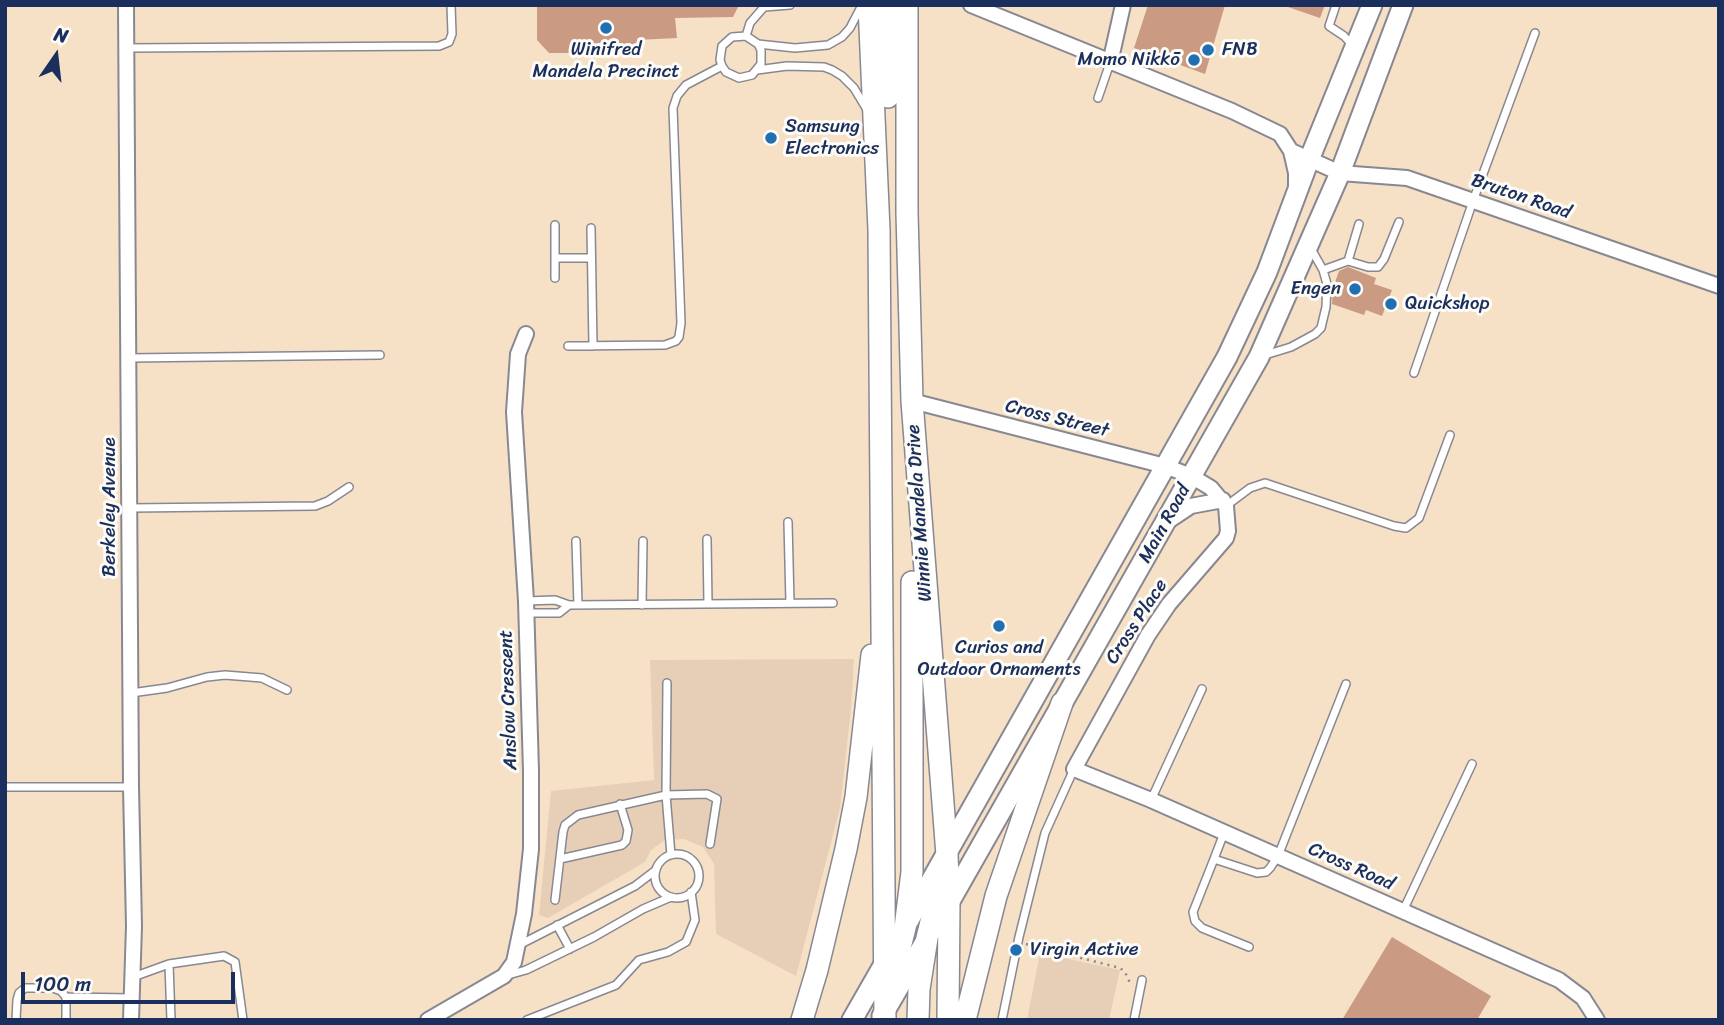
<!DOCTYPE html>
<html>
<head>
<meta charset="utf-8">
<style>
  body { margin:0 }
  #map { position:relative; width:1724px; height:1025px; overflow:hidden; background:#f6e0c6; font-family:Sriracha,sans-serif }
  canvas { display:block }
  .frame { position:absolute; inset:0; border:7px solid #1b2f5e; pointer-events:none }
  .north { position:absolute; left:21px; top:21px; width:70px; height:70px; -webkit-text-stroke:5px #fdfcf7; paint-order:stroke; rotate:14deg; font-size:19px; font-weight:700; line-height:28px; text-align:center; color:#1b2f5e }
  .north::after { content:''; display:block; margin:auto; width:24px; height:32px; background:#1b2f5e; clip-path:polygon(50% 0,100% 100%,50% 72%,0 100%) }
  .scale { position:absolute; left:21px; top:972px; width:214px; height:32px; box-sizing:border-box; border:4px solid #1b2f5e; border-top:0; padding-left:9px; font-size:21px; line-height:24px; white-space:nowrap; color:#1b2f5e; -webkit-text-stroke:5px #fdfcf7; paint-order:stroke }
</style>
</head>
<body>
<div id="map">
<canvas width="1724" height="1025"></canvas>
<div class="frame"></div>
<div class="north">N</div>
<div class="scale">100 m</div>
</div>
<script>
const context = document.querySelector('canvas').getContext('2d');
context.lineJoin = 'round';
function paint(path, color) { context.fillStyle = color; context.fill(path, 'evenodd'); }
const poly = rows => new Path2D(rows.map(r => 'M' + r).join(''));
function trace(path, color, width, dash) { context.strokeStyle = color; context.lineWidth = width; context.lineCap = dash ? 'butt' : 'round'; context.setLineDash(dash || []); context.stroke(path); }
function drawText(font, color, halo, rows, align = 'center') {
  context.font = font + ' Sriracha,sans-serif'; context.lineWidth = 6; context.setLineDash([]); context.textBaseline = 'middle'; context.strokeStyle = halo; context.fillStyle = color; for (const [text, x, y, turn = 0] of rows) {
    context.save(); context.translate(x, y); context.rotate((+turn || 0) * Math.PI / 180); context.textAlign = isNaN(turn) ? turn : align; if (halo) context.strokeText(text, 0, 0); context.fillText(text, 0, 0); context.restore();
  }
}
paint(poly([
  [854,659,851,708,840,808,796,976,716,934,714,864,703,847,684,839,665,840,651,850,645,862,548,918,539,915,551,791,654,780,650,660],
  [1040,953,1120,970,1109,1020,1027,1020]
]), '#e7cfb7');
paint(poly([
  [537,5,739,5,733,17,675,18,677,38,637,40,638,53,549,53,537,40],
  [1148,5,1225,5,1205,74,1134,48],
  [1289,5,1325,5,1320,18,1288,7],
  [1348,267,1376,278,1374,284,1392,290,1382,316,1366,310,1364,315,1332,304,1333,288,1339,271],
  [1392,937,1491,996,1477,1020,1342,1020]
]), '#ca9a83');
const lane = poly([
  [1336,5,1329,26,1344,36,1354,47],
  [746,36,750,23,764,7,790,5],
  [758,44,761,50,761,64,752,75,739,78,726,72,722,66,720,60,722,46,732,37,746,36,758,44,795,48,828,45,842,37,850,28,862,5],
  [127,48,439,46,449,42,452,34,451,5],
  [757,70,787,66,824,67,832,70,842,76,854,88,866,108],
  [1098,98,1110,63],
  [555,225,555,278],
  [591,228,593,346],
  [555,258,591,258],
  [1348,261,1368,267,1378,267,1384,259,1399,222],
  [1323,270,1348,261,1359,224],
  [568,346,665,345,676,341,679,337,681,323,673,108,677,96,686,85,722,66],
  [1265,355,1291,347,1315,334,1321,328,1326,307,1327,284,1323,270,1310,247],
  [128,358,380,355],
  [1414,373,1473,201,1535,33],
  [1226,506,1250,488,1265,483,1394,526,1406,528,1419,518,1450,435],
  [130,508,315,506,328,501,349,487],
  [788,522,790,603],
  [707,539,708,604],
  [576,541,578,605],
  [526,601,555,600,569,605,833,603],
  [642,605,643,541],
  [527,613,559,613,569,605],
  [667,683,666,795,671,855],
  [131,693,167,688,207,677,225,675,262,678,287,690],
  [5,787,131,787],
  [1151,800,1202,689],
  '655 876a22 22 0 1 1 44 0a22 22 0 1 1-44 0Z',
  [560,859,622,845,626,841,628,830,620,804],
  [1214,859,1224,833],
  [555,900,563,832,565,825,578,815,666,795,707,794,717,799,710,844],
  [1403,911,1472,764],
  [557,925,570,949],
  [519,945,635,886,656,870],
  [1249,947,1202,928,1195,921,1193,912,1214,859,1257,873,1266,872,1270,868,1278,856,1346,684],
  [169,964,171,1020],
  [508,975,526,970,594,937,643,909,671,897],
  [133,977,169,964,224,956,235,962,243,1020],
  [66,997,66,1020],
  [16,1020,17,1000,19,993,25,988,53,988,61,991,66,997,132,998],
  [527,1020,616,985,639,960,668,952,686,942,695,920,691,892],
  [1002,1020,1019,937,1045,833,1074,769],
  [1134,1020,1142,980]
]);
const street = poly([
  [126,5,131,787,134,926,131,1020],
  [971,5,1232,111,1280,134,1291,151,1296,173,1296,188],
  [1110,63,1123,5],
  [1291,151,1340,173,1407,178,1719,286],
  [912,401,1165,466,1191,476,1211,488,1226,506,1228,531,1226,538,1169,604,1148,635,1074,769,1151,800,1559,980,1583,998,1597,1020],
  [1167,522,1191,506,1223,500],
  [428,1020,504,976,514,962,524,914,531,849,531,771,526,601,514,412,518,354,526,334]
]);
const secondary = poly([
  [946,908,1259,357,1340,173,1403,5],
  [905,927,1227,357,1267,272,1309,160,1372,5],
  [882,1016,925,942],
  [852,1020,887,959]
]);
const primary = poly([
  [869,5,879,230,885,1020],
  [887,5,888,97],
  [907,5,907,213,912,401,947,855,949,901,948,1020],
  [892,979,905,928,912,872,912,582],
  [802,1020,817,970,846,849,856,797,872,655],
  [918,1020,919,989,927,938,942,877],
  [965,1020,996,896,1062,703]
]);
trace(lane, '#888892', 10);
trace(street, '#888892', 18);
trace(secondary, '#888892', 23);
trace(primary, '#888892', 24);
trace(poly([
  [1026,944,1120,968,1125,972,1130,983]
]), '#888892', 2.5, [2, 5]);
trace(lane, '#fff', 7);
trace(street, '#fff', 14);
trace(secondary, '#fff', 19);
trace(primary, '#fff', 21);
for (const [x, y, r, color] of [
  [606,28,7,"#1f6fb2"],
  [1208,50,7,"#1f6fb2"],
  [1194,60,7,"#1f6fb2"],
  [771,138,7,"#1f6fb2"],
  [1355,289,7,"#1f6fb2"],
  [1391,304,7,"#1f6fb2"],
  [999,626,7,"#1f6fb2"],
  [1016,950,7,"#1f6fb2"]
]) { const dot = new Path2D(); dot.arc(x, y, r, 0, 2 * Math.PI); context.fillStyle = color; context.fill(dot); trace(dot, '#fdfcf7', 2.5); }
drawText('19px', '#1b2f5e', '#fdfcf7', [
  ["Winifred",606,50,"center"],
  ["Mandela Precinct",606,72,"center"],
  ["FNB",1222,50],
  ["Momo Nikkō",1180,60,"right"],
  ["Samsung",785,127],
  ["Electronics",785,149],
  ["Engen",1341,289,"right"],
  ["Quickshop",1405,304],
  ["Curios and",999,648,"center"],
  ["Outdoor Ornaments",999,670,"center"],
  ["Virgin Active",1030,950]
], 'left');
drawText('19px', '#1b2f5e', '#fdfcf7', [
  ["Bruton Road",1521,197,19],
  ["Cross Street",1057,419,14],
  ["Berkeley Avenue",110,507,-90],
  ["Winnie Mandela Drive",920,513,-94],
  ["Main Road",1165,524,-61],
  ["Cross Place",1137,622,-57],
  ["Anslow Crescent",509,700,-92],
  ["Cross Road",1351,867,24]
]);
</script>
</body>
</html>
